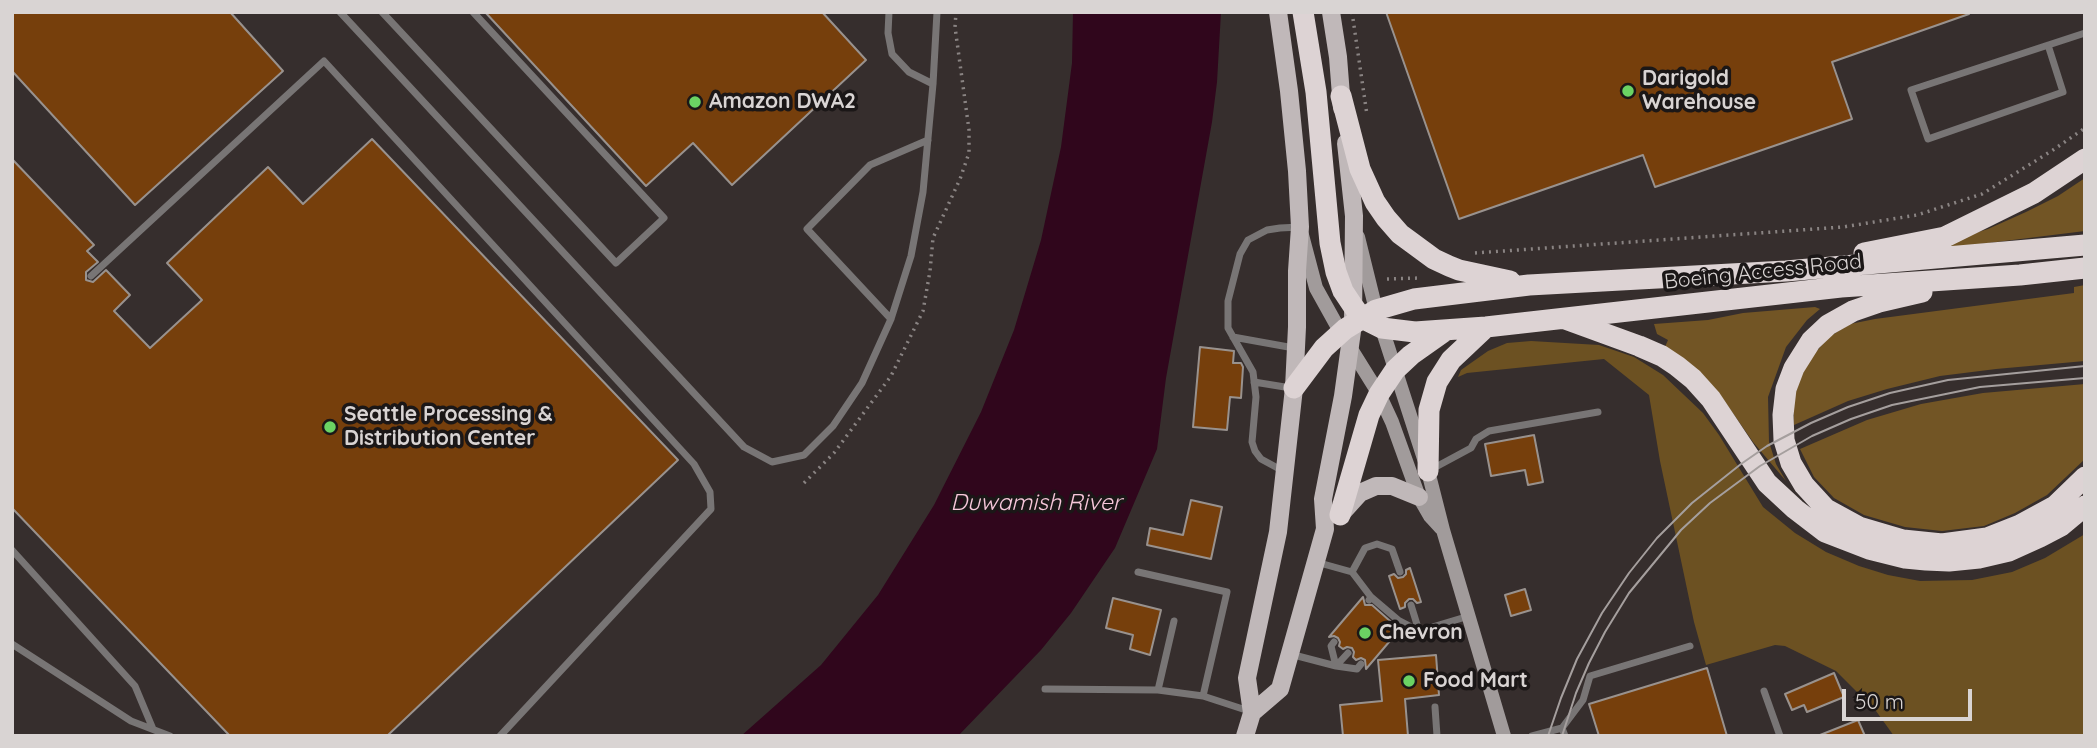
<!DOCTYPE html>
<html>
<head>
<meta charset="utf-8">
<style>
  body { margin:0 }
  #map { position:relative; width:2097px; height:748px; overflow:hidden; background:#362e2d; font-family:Quicksand,sans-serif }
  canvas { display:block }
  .frame { position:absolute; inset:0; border:14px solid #d9d4d3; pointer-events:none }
  .scale { position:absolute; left:1842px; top:689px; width:130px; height:32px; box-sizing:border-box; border:4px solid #d9d4d3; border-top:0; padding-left:9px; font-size:21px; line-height:24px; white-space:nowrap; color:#d9d4d3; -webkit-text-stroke:5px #1b1717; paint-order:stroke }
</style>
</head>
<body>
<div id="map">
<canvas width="2097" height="748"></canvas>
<div class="frame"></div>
<div class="scale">50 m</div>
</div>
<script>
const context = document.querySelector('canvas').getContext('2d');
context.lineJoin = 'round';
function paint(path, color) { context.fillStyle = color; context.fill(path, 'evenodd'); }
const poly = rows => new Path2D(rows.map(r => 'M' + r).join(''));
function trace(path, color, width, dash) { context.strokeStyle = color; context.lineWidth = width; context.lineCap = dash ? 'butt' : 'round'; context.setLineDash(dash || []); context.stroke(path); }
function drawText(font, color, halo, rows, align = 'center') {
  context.font = font + ' Quicksand,sans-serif'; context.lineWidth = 7; context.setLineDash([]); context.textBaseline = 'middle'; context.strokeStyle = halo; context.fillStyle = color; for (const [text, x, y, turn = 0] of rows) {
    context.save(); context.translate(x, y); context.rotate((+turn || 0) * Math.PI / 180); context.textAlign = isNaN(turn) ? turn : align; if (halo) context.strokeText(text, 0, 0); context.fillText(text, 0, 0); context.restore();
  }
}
paint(poly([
  [2085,178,2085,231,1948,248,1947,242,1988,229,2026,212,2058,196],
  [2085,285,2085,361,1996,369,1940,376,1887,389,1848,401,1794,425,1793,403,1799,379,1814,354,1829,337,1850,324,1875,319,2074,293,2074,287],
  [1815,307,1820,309,1807,320,1786,347,1768,397,1769,442,1776,464,1786,481,1753,442,1721,396,1706,379,1665,347,1668,340,1657,334,1654,324,1708,320,1743,313],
  [2085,384,2085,459,2047,495,2015,513,1984,526,1942,531,1905,527,1864,515,1834,498,1814,477,1800,449,1867,420,1921,404,1983,393]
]), '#725525');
paint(poly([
  [1531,341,1599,345,1634,357,1663,375,1703,413,1719,435,1763,507,1795,533,1826,552,1859,566,1888,575,1920,581,1972,580,2012,572,2045,558,2085,534,2085,736,1894,736,1876,711,1836,671,1785,646,1775,645,1706,665,1694,622,1660,461,1649,395,1604,359,1467,373,1458,377,1461,370,1488,351,1507,343]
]), '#6c5122');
paint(poly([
  [1073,12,1221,12,1217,82,1212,122,1166,378,1157,449,1115,548,1071,613,1041,650,958,736,741,736,821,665,878,595,934,505,981,412,1014,330,1041,240,1061,147,1072,63]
]), '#30061c');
const building = poly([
  [12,12,230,12,283,71,135,205,12,71,12,12],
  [485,12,822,12,866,60,732,185,693,143,646,186,485,12],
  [1386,12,1968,12,1969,14,1832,62,1852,119,1655,187,1643,155,1459,219,1386,12],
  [372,139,678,460,387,736,230,736,12,508,12,159,94,245,87,251,98,262,86,272,86,280,93,282,106,270,130,295,114,311,150,348,202,300,167,263,268,167,303,204,372,139],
  [1200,347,1234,351,1233,363,1241,363,1243,367,1241,398,1230,397,1227,430,1193,427,1200,347],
  [1534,435,1543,482,1528,485,1525,470,1491,476,1485,444,1534,435],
  [1191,500,1222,507,1211,559,1147,545,1150,528,1183,535,1191,500],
  [1410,568,1421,602,1417,603,1413,599,1409,599,1405,603,1405,607,1400,609,1389,576,1394,574,1398,578,1403,577,1406,574,1406,570,1410,568],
  [1525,589,1531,610,1511,616,1505,595,1525,589],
  [1363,597,1365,605,1372,605,1390,621,1392,628,1401,628,1366,669,1365,660,1361,658,1356,660,1353,657,1354,652,1352,648,1347,647,1343,649,1339,646,1340,642,1338,638,1334,636,1329,637,1363,597],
  [1113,598,1161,610,1150,655,1130,649,1133,635,1106,628,1113,598],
  [1436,655,1439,695,1405,699,1408,736,1343,736,1340,705,1382,701,1378,660,1436,655],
  [1707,668,1727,736,1599,736,1589,704,1707,668],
  [1834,673,1844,697,1807,712,1804,705,1792,710,1785,694,1834,673],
  [1858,720,1865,736,1820,736,1820,735,1858,720]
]);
paint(building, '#763f0c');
trace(building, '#99928e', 2);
trace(poly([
  [1352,12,1367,115],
  [1475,253,1843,227,1917,215,1982,194,2053,150,2085,128],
  [1387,279,1420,278],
  [804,483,834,453,891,376,923,311,930,271,933,238,960,179,969,153,969,130,955,27,956,12]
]), '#8a8483', 3.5, [2, 5]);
trace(poly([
  [340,12,744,447,772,462,804,455,833,426,862,383,891,319,911,256,923,192,933,84,937,12],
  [382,12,616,263,664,218,473,12],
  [889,12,888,33,892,54,909,72,933,84],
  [2048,45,2063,92,1928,139,1911,90,2085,33],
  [91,276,324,61,694,464,710,492,711,509,500,736],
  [891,319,807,229,870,165,928,140],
  [1233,337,1294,348],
  [1254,382,1291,388],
  [1432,469,1471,448,1476,439,1489,431,1598,412],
  [1285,472,1261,459,1255,451,1252,442,1256,397,1253,372,1228,328,1228,301,1240,254,1248,240,1267,230,1280,228,1300,227],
  [12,550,135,686,153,729],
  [1316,562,1352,572,1371,597],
  [1138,572,1227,592,1203,696],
  [1352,572,1365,548,1377,544,1392,549,1400,572],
  [1369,600,1371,597,1398,620,1396,623],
  [1411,605,1419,631],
  [1398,620,1419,631,1469,616],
  [1174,621,1158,690,1203,696,1252,712],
  [1334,642,1331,646,1336,666,1348,653],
  [12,644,131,721,170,736],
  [1290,654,1336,666,1357,669,1361,664],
  [1045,689,1158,690],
  [1764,691,1780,736],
  [1435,707,1437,736],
  [1532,736,1562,728],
  [1565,736,1562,728,1583,700,1590,676,1690,646]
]), '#787575', 7);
trace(poly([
  [1302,235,1316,288,1341,333,1379,394,1392,422,1419,497,1430,516,1441,528],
  [1358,237,1376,310,1428,471,1443,530,1504,736]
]), '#a19b9b', 14);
trace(poly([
  [1331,12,1338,57,1342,108],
  [1341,514,1360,493,1376,486,1392,486,1419,497],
  [1252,713,1280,689,1325,529,1323,499,1343,396,1353,324,1354,216,1346,143],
  [1245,736,1252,713,1247,678,1278,532,1294,388,1297,327,1297,271,1300,227,1297,171,1289,91,1278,12]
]), '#c0b8b9', 18);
trace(poly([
  [1303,12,1316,92,1330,243,1336,272,1343,291,1353,306,1362,318,1382,328,1415,332,1486,327,1841,287,2020,275,2085,268],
  [1341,96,1360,169,1375,202,1386,218,1400,234,1434,259,1449,266,1459,270,1510,281],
  [1864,253,1945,237,2034,193,2085,159],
  [1922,292,1879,302,1853,311,1828,325,1811,341,1794,368,1786,389,1783,415,1784,440,1791,463,1804,485,1826,509,1859,527,1903,540,1942,544,1987,538,2020,525,2055,506,2085,477],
  [1565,319,1639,346,1662,356,1677,366,1693,379,1711,399,1767,483,1795,509,1825,532,1869,549,1905,558,1926,560,1949,561,1979,558,2009,551,2040,537,2061,526,2085,506],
  [1294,388,1324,348,1345,329,1376,310,1414,299,1529,285,1786,271,2085,245],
  [1428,471,1429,410,1437,382,1451,360,1486,327],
  [1340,515,1369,415,1379,394,1395,370,1411,355,1445,331]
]), '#ddd3d4', 21);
trace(poly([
  [1548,736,1561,698,1577,659,1602,613,1629,573,1657,538,1692,503,1741,464,1767,446,1811,423,1848,407,1890,393,1948,380,2085,366],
  [1562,736,1576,693,1589,663,1605,632,1629,593,1681,530,1710,503,1760,466,1812,436,1851,419,1892,405,1980,387,2085,378]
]), '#a59f9e', 2);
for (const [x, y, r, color] of [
  [1628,91,7,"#6bd363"],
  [695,102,7,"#6bd363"],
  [330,427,7,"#6bd363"],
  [1365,633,7,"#6bd363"],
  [1409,681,7,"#6bd363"]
]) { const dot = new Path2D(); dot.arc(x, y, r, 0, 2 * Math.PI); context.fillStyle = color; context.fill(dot); trace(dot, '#1b1717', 2.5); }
drawText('bold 21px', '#d9d4d3', '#1b1717', [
  ["Darigold",1642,79],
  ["Warehouse",1642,103],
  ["Amazon DWA2",709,102],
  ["Seattle Processing &",344,415],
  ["Distribution Center",344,439],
  ["Chevron",1379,633],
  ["Food Mart",1423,681]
], 'left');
drawText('21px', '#d9d4d3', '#1b1717', [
  ["Boeing Access Road",1763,272,-6]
]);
drawText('italic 23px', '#f7c7da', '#1b1717', [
  ["Duwamish River",1036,503]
]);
</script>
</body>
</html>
